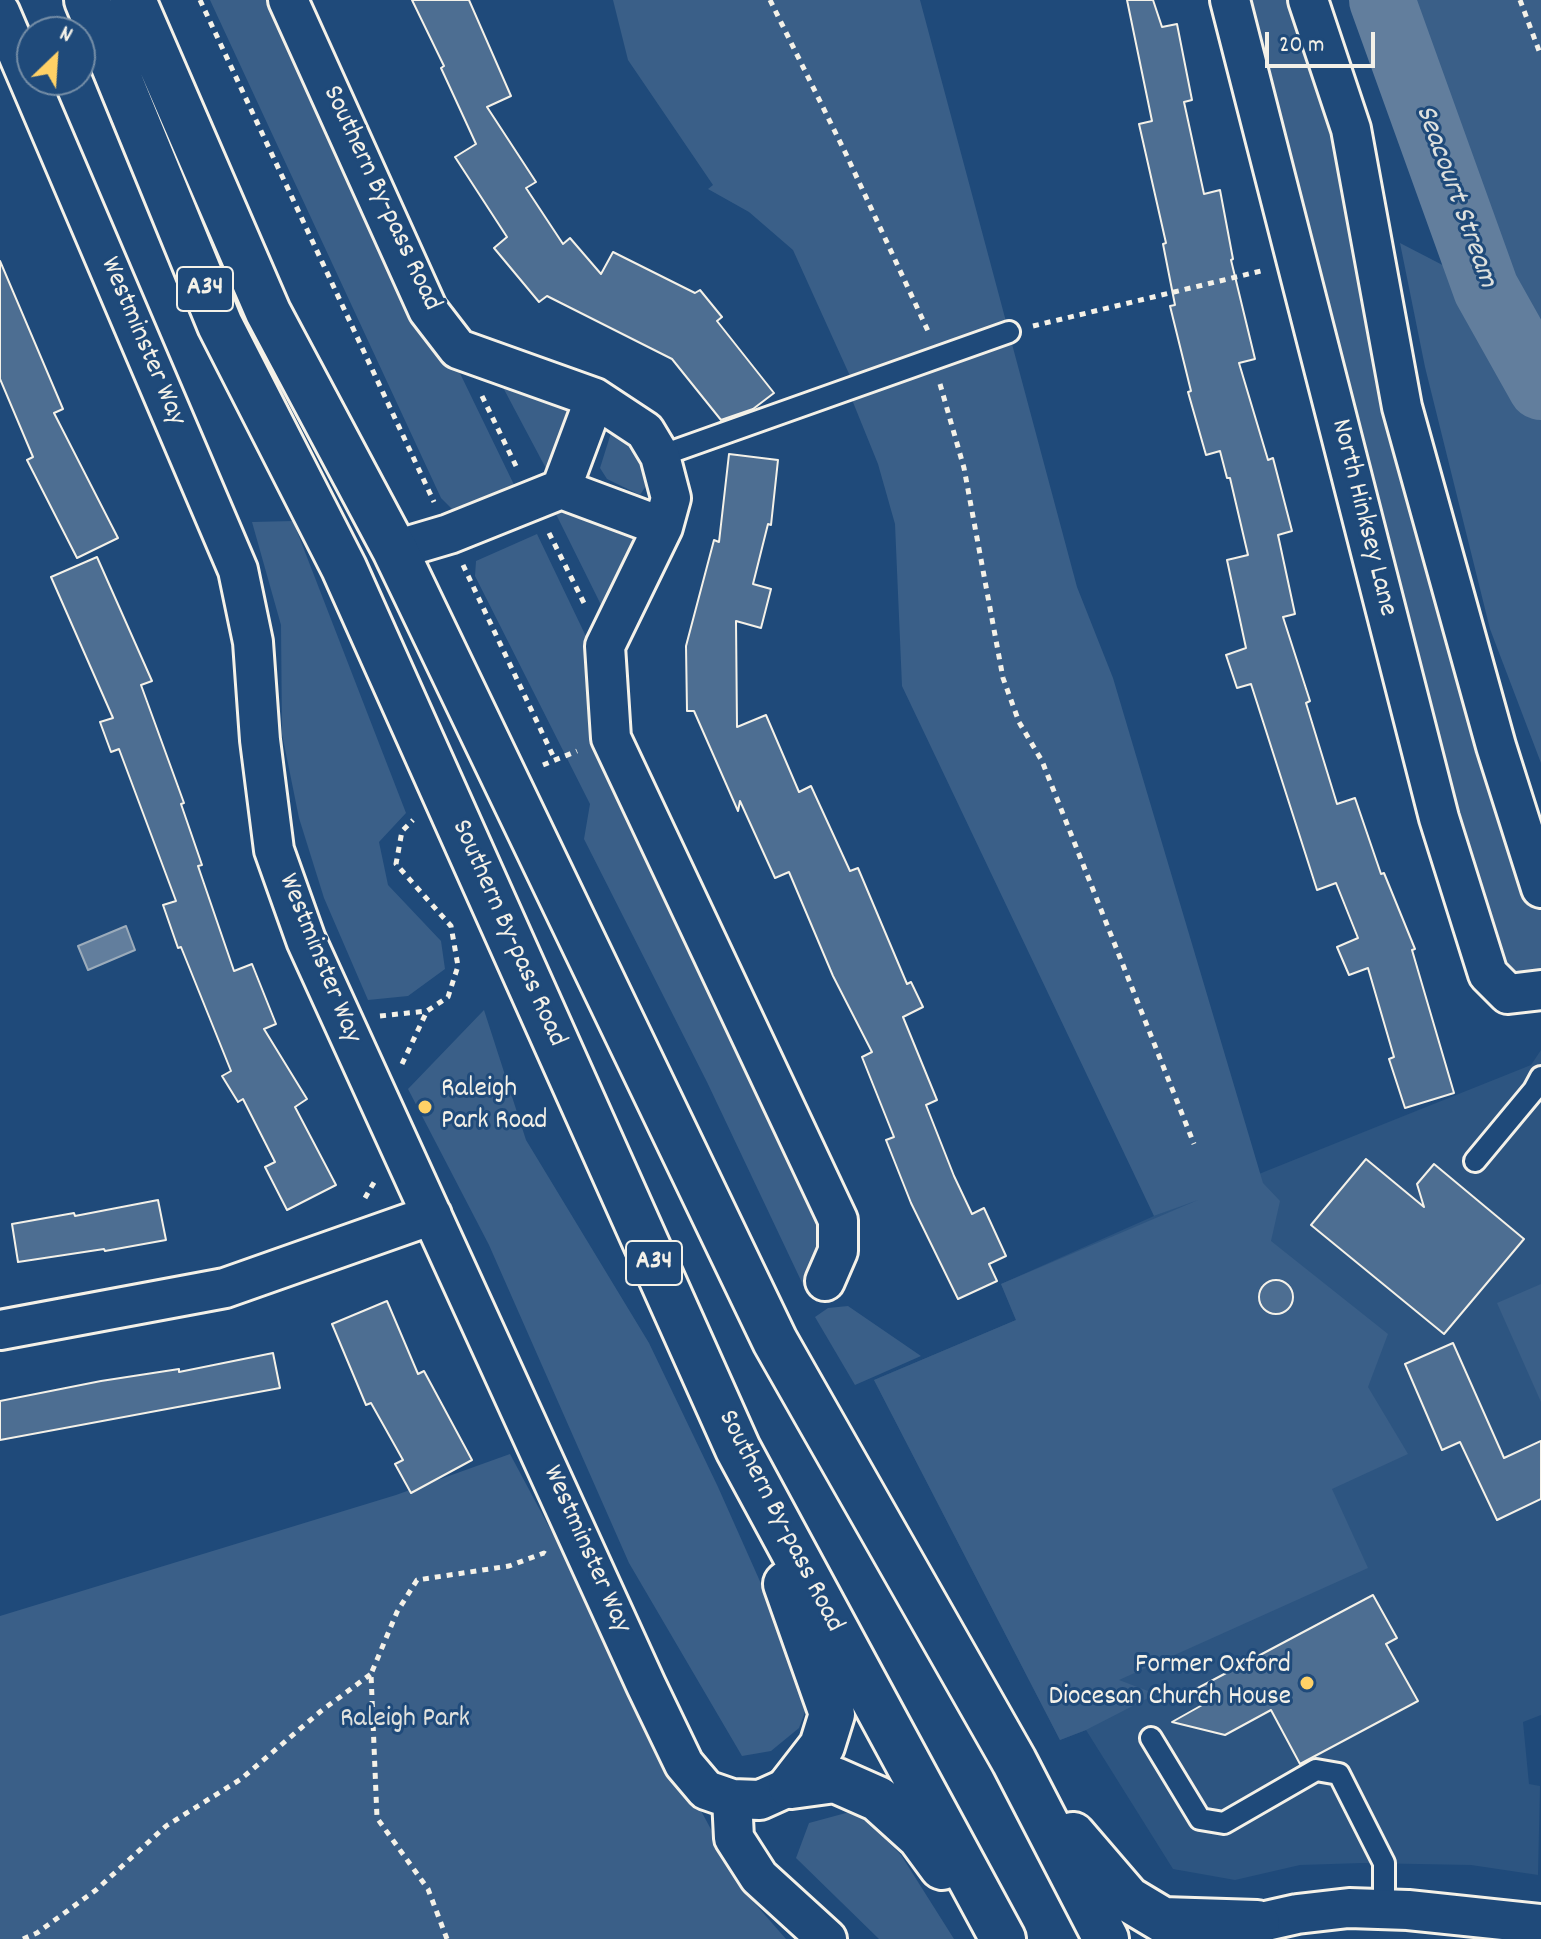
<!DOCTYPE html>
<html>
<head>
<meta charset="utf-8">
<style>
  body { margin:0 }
  #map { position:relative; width:1541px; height:1939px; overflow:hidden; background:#1f4a7a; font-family:Dekko,sans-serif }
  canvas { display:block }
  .north { position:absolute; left:16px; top:16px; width:80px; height:80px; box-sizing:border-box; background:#1f4a7a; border:2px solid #748da6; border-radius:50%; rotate:25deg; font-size:22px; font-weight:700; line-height:32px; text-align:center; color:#f4f1e8 }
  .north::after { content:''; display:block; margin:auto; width:28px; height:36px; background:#ffd166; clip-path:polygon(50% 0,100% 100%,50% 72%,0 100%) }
  .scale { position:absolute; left:1265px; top:32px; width:110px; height:36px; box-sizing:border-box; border:4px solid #f4f1e8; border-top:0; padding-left:10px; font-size:24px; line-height:28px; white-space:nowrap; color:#f4f1e8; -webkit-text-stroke:6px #1f4a7a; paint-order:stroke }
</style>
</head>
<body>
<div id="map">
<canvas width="1541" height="1939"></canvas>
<div class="north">N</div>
<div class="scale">20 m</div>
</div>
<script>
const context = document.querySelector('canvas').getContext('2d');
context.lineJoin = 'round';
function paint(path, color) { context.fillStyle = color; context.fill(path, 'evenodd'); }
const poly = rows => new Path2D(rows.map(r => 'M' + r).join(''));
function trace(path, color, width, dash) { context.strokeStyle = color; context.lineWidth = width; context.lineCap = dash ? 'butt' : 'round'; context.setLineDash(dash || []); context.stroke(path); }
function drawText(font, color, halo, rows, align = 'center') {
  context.font = font + ' Dekko,sans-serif'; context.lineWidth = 6; context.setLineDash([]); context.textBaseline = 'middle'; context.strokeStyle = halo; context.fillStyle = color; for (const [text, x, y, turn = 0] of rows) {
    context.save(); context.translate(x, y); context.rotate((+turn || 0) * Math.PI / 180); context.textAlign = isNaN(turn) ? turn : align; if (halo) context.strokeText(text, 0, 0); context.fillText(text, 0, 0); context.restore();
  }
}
paint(poly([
  [1541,1050,1541,1715,1523,1722,1529,1784,1540,1786,1538,1875,1471,1865,1363,1863,1300,1865,1235,1880,1173,1869,1086,1730,1060,1740,874,1380,1016,1320,1001,1284,1154,1216,1531,1065]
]), '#2d5581');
paint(poly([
  [210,0,279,0,519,495,458,515,441,498],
  [613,0,920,0,1077,587,1113,678,1263,1183,1280,1201,1271,1241,1388,1334,1368,1387,1408,1454,1332,1489,1368,1568,1119,1680,1156,1694,1086,1730,1060,1740,874,1380,1016,1320,1001,1284,1198,1200,1154,1216,902,686,895,524,878,464,844,380,850,376,793,250,749,212,708,189,713,185,628,60],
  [1230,0,1308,0,1541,888,1541,990,1488,974],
  [1384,0,1541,0,1541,763,1490,629,1425,367,1400,243,1485,287],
  [498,378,578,407,550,476],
  [611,433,628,434,638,438,649,481,640,495,607,479,600,468],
  [553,508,641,538,606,615],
  [293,521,406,813,379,842,388,885,441,941,445,969,408,996,368,1000,324,898,299,818,282,734,281,625,252,522],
  [537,534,592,649,828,1214,822,1266,805,1289,707,1082,584,839,590,804,475,576,476,561],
  [484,1010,526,1140,649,1343,718,1487,811,1696,799,1728,771,1751,742,1756,629,1563,489,1245,408,1089],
  [1541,1284,1541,1402,1497,1303],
  [848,1306,921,1356,855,1385,815,1317,828,1308],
  [510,1454,744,1891,786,1939,0,1939,0,1616,396,1495],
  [857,1810,901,1855,954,1939,879,1939,796,1858,809,1823]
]), '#3a5f88');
const water = poly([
  [126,926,135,950,88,970,78,946,126,926]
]);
paint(water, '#627e9d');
trace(water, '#9cacbb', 2);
trace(poly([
  [1382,0,1486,289,1541,387]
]), '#627e9d', 66);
const building = poly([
  [412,0,469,0,511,96,487,107,536,182,526,188,563,244,570,238,601,274,613,252,695,293,700,290,722,317,717,321,774,393,753,409,721,420,672,359,547,296,539,302,494,248,507,237,455,157,476,144,441,68,444,66,412,0],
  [1127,0,1153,0,1162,27,1177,24,1192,100,1184,102,1204,194,1220,190,1233,259,1231,260,1255,359,1239,363,1268,460,1273,458,1292,531,1278,535,1295,614,1283,617,1310,701,1306,703,1337,804,1355,798,1381,874,1384,873,1415,949,1412,950,1454,1093,1405,1108,1389,1059,1394,1057,1368,968,1349,975,1337,947,1358,938,1336,883,1317,890,1251,684,1237,688,1226,655,1246,648,1227,560,1248,555,1230,478,1227,478,1220,451,1206,455,1188,392,1191,391,1170,306,1175,305,1163,244,1166,243,1139,124,1152,121,1127,0],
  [0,261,63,409,54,413,118,538,77,558,27,460,33,457,0,379,0,261],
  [729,454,778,460,771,525,768,524,753,584,771,589,761,628,736,621,737,727,766,715,799,792,811,786,850,871,858,868,907,984,911,982,923,1007,903,1017,937,1100,926,1105,954,1176,972,1214,984,1208,1006,1256,989,1264,997,1281,958,1299,911,1203,886,1140,894,1137,862,1057,872,1052,833,976,789,872,775,878,740,801,738,811,694,711,687,711,686,646,714,540,719,542,729,454],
  [97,557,152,681,141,685,184,803,181,804,202,865,198,866,234,971,252,964,276,1024,264,1029,307,1099,295,1107,336,1185,287,1210,265,1167,275,1162,243,1099,238,1102,222,1076,231,1071,181,947,178,948,163,905,176,901,119,749,111,752,100,722,113,718,51,577,97,557],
  [1366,1159,1424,1207,1417,1184,1434,1164,1524,1239,1444,1334,1311,1225,1366,1159],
  [158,1200,166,1240,105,1251,104,1249,18,1262,12,1224,74,1213,75,1216,158,1200],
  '1259 1297a17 17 0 1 1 34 0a17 17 0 1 1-34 0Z',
  [387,1301,418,1374,424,1371,472,1460,411,1493,395,1464,403,1460,371,1403,366,1405,332,1324,387,1301],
  [1453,1343,1504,1458,1541,1441,1541,1499,1497,1520,1460,1442,1442,1450,1405,1364,1453,1343],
  [273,1353,280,1388,0,1440,0,1401,101,1381,179,1369,179,1372,273,1353],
  [1373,1595,1397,1638,1386,1644,1418,1701,1300,1764,1271,1710,1225,1735,1172,1722,1204,1704,1196,1689,1373,1595]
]);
paint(building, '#4d6e92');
trace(building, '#f4f1e8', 2);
const service = poly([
  [660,456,1009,332],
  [1475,1161,1534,1090,1541,1077],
  [1151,1738,1200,1819,1224,1823,1316,1770,1339,1774,1384,1863,1384,1910]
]);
const minor = poly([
  [288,0,428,310,458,349,595,398,645,431,660,456,671,498,663,527,605,646,611,738,838,1220,838,1251,825,1281],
  [1230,0,1439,818,1488,974,1508,994,1541,990],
  [1308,0,1351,129,1402,407,1496,746,1541,888],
  [0,12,238,570,253,642,260,740,274,850,306,940,646,1685,684,1764,706,1790,732,1799,760,1800,791,1786],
  [595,398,561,489,663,527],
  [395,550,449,534,561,489],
  [0,1330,225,1288,432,1215],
  [732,1799,734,1838,759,1877,827,1939],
  [1257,1923,1297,1914,1349,1908,1408,1910,1541,1924]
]);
const trunk = poly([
  [87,0,220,325,344,568,738,1449,1003,1939],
  [133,0,268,312,395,550,775,1341,1014,1761,1106,1939],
  [786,1584,832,1714,822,1746,791,1786],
  [791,1786,835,1780,878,1799,920,1837,942,1867],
  [1073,1835,1128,1899,1163,1920,1257,1923]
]);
trace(service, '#f4f1e8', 26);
trace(minor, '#f4f1e8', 44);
trace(trunk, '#f4f1e8', 50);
trace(poly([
  [200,0,434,502],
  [770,0,846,154,928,331],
  [1520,0,1541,56],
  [1033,326,1261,271],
  [940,384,964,468,1003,678,1019,722,1042,761,1194,1144],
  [482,396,516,466],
  [549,533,584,603],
  [463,565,555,760],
  [543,765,577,751],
  [380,1016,427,1011,448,997,458,966,451,926,396,864,402,831,413,820],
  [402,1064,427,1011],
  [365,1198,376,1179],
  [23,1939,37,1933,96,1890,166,1826,241,1779,321,1711,371,1674],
  [447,1939,428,1889,377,1818,371,1674,397,1612,417,1580,509,1566,544,1553,547,1555]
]), '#f4f1e8', 5, [6, 6]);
trace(service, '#1f4a7a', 20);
trace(minor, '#1f4a7a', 38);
trace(trunk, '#1f4a7a', 44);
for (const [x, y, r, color] of [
  [425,1107,8,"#ffd166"],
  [1307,1683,8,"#ffd166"]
]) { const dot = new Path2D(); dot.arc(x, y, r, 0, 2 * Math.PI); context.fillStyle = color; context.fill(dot); trace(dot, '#1f4a7a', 3); }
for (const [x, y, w] of [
  [205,289,56],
  [654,1263,56]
]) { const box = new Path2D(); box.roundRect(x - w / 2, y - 22, w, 44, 6); context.fillStyle = '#1f4a7a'; context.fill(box); trace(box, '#f4f1e8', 2); }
drawText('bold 26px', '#f4f1e8', null, [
  ["A34",205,289],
  ["A34",654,1263]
]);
drawText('28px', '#f4f1e8', '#1f4a7a', [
  ["Southern By-pass Road",380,199,65],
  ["Westminster Way",141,342,67],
  ["North Hinksey Lane",1362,518,76],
  ["Southern By-pass Road",507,934,66],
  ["Westminster Way",318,959,68],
  ["Southern By-pass Road",779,1522,63],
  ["Westminster Way",585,1550,66]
]);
drawText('28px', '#f4f1e8', '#1f4a7a', [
  ["Raleigh",441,1091],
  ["Park Road",441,1123],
  ["Former Oxford",1291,1667,"right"],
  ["Diocesan Church House",1291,1699,"right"]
], 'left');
drawText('28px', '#e1e2de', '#1f4a7a', [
  ["Raleigh Park",405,1721]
]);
drawText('italic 30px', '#dee0dd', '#1f4a7a', [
  ["Seacourt Stream",1454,197,70]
]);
</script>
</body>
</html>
